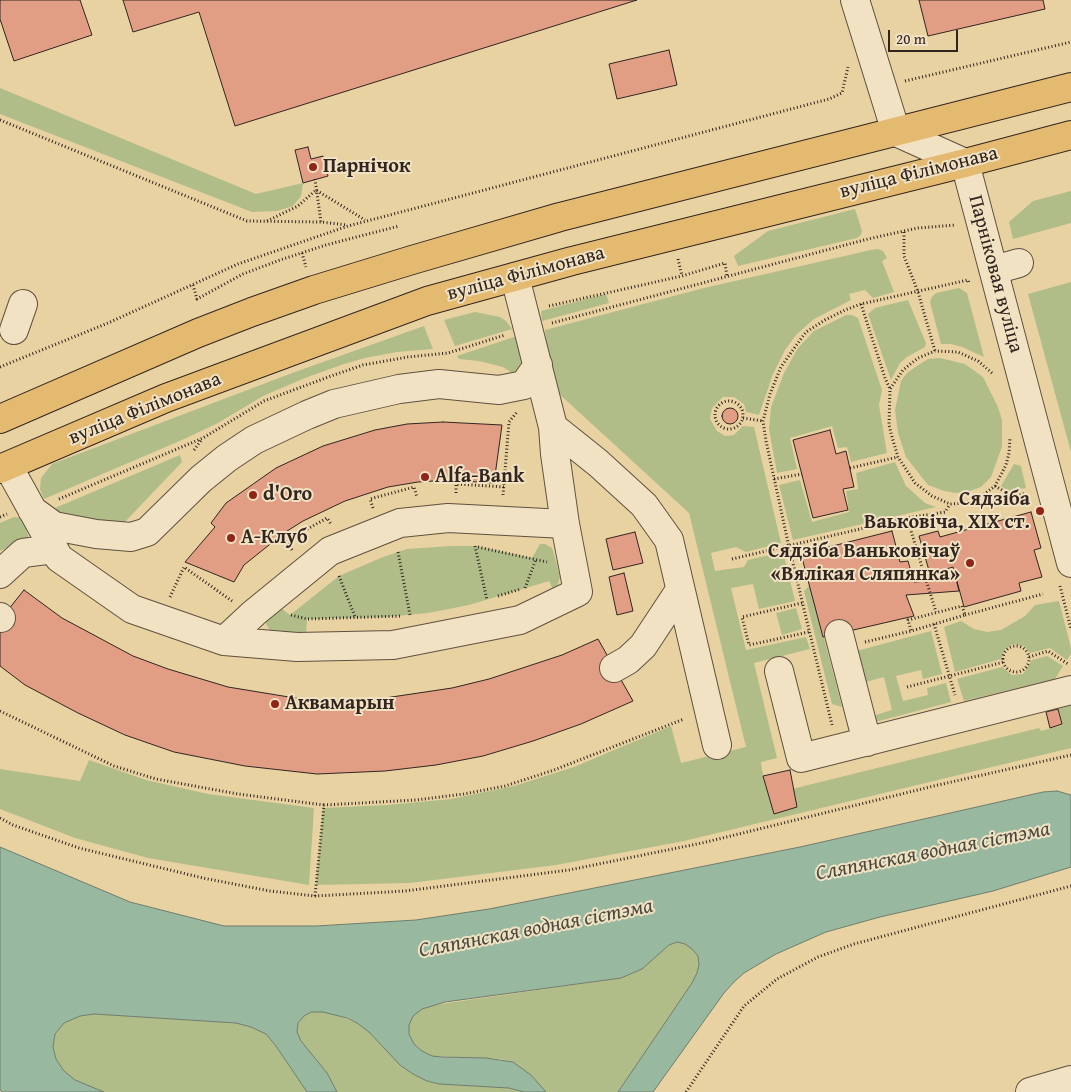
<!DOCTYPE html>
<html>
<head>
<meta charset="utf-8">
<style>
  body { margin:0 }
  #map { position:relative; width:1071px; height:1092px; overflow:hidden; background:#e8d2a1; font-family:"Gentium Book Plus",serif }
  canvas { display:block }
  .scale { position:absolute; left:888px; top:30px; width:70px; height:22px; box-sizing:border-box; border:2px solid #322520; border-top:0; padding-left:6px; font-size:15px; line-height:18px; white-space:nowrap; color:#322520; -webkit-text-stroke:4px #f0e2c2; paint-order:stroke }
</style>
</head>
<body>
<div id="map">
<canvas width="1071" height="1092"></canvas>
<div class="scale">20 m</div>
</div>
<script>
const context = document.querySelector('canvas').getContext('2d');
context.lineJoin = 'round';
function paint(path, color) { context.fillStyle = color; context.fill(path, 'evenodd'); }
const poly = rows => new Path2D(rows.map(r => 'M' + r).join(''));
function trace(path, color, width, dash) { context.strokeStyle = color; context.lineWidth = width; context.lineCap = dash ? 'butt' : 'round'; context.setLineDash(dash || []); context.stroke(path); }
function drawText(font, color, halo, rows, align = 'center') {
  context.font = font + ' "Gentium Book Plus",serif'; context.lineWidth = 4; context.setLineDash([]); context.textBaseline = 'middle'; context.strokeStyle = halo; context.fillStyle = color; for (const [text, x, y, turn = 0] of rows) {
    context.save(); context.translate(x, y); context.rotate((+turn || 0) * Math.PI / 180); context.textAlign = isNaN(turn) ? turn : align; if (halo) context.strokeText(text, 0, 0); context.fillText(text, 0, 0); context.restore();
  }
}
paint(poly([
  [0,88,256,194,303,183,301,196,293,206,277,211,252,212,0,114],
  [1071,191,1071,223,1013,239,1009,222,1033,201],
  [855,209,862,231,861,235,857,238,738,266,734,256,768,231],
  [878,249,883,251,887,258,882,261,894,292,873,298,865,290,849,294,851,300,814,319,796,335,785,350,773,374,759,415,746,412,744,404,734,397,723,397,712,408,710,419,717,431,725,436,734,435,743,426,754,427,781,543,746,552,736,547,711,553,715,571,744,567,748,560,783,552,795,601,759,609,753,584,731,588,746,650,806,637,810,649,754,663,777,758,761,762,763,776,774,813,797,807,792,789,1039,728,1041,731,1062,725,1058,706,1071,704,1071,748,684,841,556,865,410,883,316,885,323,808,387,805,451,799,514,786,574,767,671,726,681,763,746,747,689,513,556,391,551,382,545,330,704,288,871,250],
  [1071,282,1071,452,1028,294],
  [959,288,967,293,984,357,962,347,951,344,941,344,930,302,932,297,936,293],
  [606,294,609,303,542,321,541,311],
  [908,300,926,343,925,347,907,357,900,363,891,380,868,314,875,308],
  [475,312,500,317,506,321,512,329,455,346,444,320],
  [846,315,852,315,858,318,882,390,879,405,887,453,851,462,847,447,838,448,832,426,790,438,797,469,777,473,769,429,771,407,784,373,798,348,814,331],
  [424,326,433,349,397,352,365,358,344,364,305,378,263,396,218,423,182,440,44,499,40,489,41,478,52,464,295,372],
  [517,336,529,371,524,381,503,367,479,361,459,359,457,356],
  [940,358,965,364,983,377,998,407,1002,420,1002,447,991,477,981,487,967,492,956,493,944,491,928,485,906,457,898,433,895,410,901,381,907,373,917,366,928,359],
  [180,455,182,462,123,524,117,526,58,513,55,508],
  [895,462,906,486,925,503,936,507,793,540,779,485,800,480,812,522,849,512,846,491,858,489,856,473],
  [1014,464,1021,466,1026,488,1009,491,1001,486],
  [14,517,22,518,29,538,0,551,0,523],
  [540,544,545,544,552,548,557,565,560,577,555,594,549,581,469,605,428,613,387,617,307,619,306,637,271,632,265,622,269,610,277,605,290,615,339,576,383,557,407,549,451,546,475,546,532,558],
  [810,585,842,707,832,704,804,591],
  [1059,601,1071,648,1071,654,1067,660,1050,648,1030,653,1024,646,1013,644,1005,649,1001,659,955,672,944,627,961,621,974,629,987,632,1001,630,1025,616,1035,605],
  [796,608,802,629,782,635,776,613],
  [931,631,942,674,923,679,921,670,896,676,903,701,928,695,927,688,946,683,951,702,879,721,873,721,870,717,892,710,884,677,862,683,853,652],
  [1047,656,1063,666,1055,679,964,701,957,679,1002,667,1012,675,1023,674,1032,660],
  [89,760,146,780,208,794,314,808,309,885,148,858,75,838,0,809,0,769,80,781],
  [677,942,685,944,692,949,698,956,699,965,697,973,692,983,618,1092,546,1092,531,1075,513,1062,500,1059,432,1056,422,1051,414,1044,409,1034,409,1025,413,1016,422,1009,434,1005,621,978,642,969,669,945],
  [311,1012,323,1012,334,1014,357,1023,369,1032,400,1065,413,1074,427,1081,439,1084,509,1088,524,1092,337,1092,327,1073,301,1041,297,1032,298,1023,304,1016],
  [94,1014,236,1023,251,1027,266,1034,276,1046,307,1092,104,1092,89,1087,75,1080,64,1071,56,1059,53,1047,55,1034,64,1023,80,1016]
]), '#b0bd89');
const water = poly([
  [1057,791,1071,795,1071,867,993,891,880,917,826,932,776,954,744,973,734,982,724,993,653,1092,618,1092,692,983,697,973,699,965,698,956,692,949,685,944,677,942,669,945,642,969,621,978,445,1002,422,1009,413,1016,409,1025,409,1034,414,1044,422,1051,432,1056,442,1057,486,1058,513,1062,531,1075,546,1092,524,1092,509,1088,439,1084,427,1081,413,1074,400,1065,369,1032,357,1023,347,1018,323,1012,311,1012,304,1016,298,1023,297,1032,301,1041,327,1073,337,1092,307,1092,276,1046,266,1034,251,1027,236,1023,94,1014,80,1016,64,1023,55,1034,53,1047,56,1059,64,1071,75,1080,104,1092,2,1092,0,1090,0,847,130,902,224,926,316,926,416,920,489,909,800,847,1043,792,1057,791]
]);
paint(water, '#98b8a0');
trace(water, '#6f7d6d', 1);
const building = poly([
  [0,0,80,0,92,35,14,61,0,19,0,0],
  [123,0,637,0,235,126,199,12,133,32,123,0],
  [919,0,1043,0,1045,9,928,36,919,0],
  [669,50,677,85,617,99,609,64,669,50],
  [308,147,311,159,323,156,328,176,303,183,295,150,308,147],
  '722 416a8 8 0 1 1 16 0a8 8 0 1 1-16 0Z',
  [443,422,502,425,494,483,448,480,418,482,388,487,345,501,303,521,284,533,244,565,234,582,185,562,215,527,211,523,226,503,276,468,323,446,375,430,407,424,443,422],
  [830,430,836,454,846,451,854,487,843,489,848,510,813,518,793,440,830,430],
  [1031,512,1041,548,1034,550,1042,577,1019,583,1021,591,964,607,953,567,930,574,919,536,938,531,940,537,1031,512],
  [892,531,900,562,908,561,914,582,956,579,959,591,906,595,914,616,823,637,801,554,892,531],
  [635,532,643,563,613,570,606,539,635,532],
  [624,573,633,611,617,615,609,577,624,573],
  [24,590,62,618,133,656,168,669,228,687,295,698,341,701,385,698,452,688,489,679,562,655,598,639,633,701,581,724,533,741,483,756,436,765,385,771,317,774,245,766,174,752,125,735,78,713,25,685,0,666,0,620,24,590],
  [1058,709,1062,724,1050,728,1046,712,1058,709],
  [790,770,797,807,774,814,763,776,790,770]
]);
paint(building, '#e19e85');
trace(building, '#322520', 1);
const minor = poly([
  [855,0,896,132,965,163,1071,563],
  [994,270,1019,263],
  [14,330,23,304],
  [553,427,598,463,644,505,669,540,717,745],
  [8,466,59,558,132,609,224,641,297,647,393,645,520,620,578,592,565,524,555,454,553,427,515,277],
  [32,510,54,526,96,534,131,537,147,532,201,479,227,458,254,440,307,415,334,404,399,389,439,384,499,390,524,385,538,365],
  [0,574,23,553,54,549],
  [0,617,1,618],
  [839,634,867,742],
  [224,641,254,613,330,551,400,523,448,518,565,524],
  [614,668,628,660,643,646,680,590],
  [779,671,801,758,1071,690],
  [1030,1092,1071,1080]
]);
const major = poly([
  [0,419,198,333,252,312,314,290,412,260,560,217,1071,87],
  [0,469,166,398,427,301,572,261,965,163,1071,135]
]);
trace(minor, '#605040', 30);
trace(major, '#322520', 30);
trace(poly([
  [905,81,1071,42],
  [0,120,247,221,321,222,347,225],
  [315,179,321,222],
  [267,221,298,206,316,190,365,220],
  [904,232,904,256,918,292,935,351],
  [302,253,306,267],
  [678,259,682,276],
  [193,285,197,299,243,274,280,260,326,245,399,226],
  [861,304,885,378,890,389],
  [549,306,682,276,725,263,727,277],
  [552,323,868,239,918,228,956,225],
  [0,367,108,323,238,264,348,226,829,99,842,93,848,67],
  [992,373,978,361,958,352,935,351,918,358,903,370,890,389,889,425,892,437,898,457,915,483,932,496,950,504,965,503,980,497,995,486,1006,465,1009,453,1010,438],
  '715 415a14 14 0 1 1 28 0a14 14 0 1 1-28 0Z',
  [743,418,763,421],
  [194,450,202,439],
  [850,468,898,457],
  [774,479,802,474],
  [995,486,1014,497,1026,493],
  [456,493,456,484,504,487],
  [503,495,509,422,517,412],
  [59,499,203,438,264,401,331,376,363,365,408,357,448,353,505,335],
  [373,508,370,499,414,487,417,497],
  [0,517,7,514],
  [907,518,936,612],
  [475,546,487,600],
  [478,547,547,562],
  [292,550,286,541,327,518,331,524],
  [398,552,410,615],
  [732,559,907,518,945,512,950,504],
  [339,576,355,617],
  [1060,586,1071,629],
  [525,588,536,559],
  [498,596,521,589],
  [170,597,184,567,232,601],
  [802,603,742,617,749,645,809,632],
  [962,606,965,615,911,631,908,620,962,606],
  [291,615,307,619,401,616],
  [965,615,1043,594],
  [934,624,955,695],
  [865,642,911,631],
  '1003 659a13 13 0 1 1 26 0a13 13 0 1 1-26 0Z',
  [1029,657,1048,651,1068,664],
  [907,687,1004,662],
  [0,711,114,766,156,779,238,794,324,805],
  [832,725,789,547,766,441,763,421,770,394,781,367,795,347,806,332,825,320,845,310,861,304,968,280,969,283],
  [0,818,13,825,79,848,203,878,270,891,315,896,405,891,569,870,702,843,938,785,1071,755],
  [315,896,324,805,416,800,464,794,505,786,554,770,684,719],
  [686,1092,744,1006,777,979,818,957,854,944,1071,886]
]), '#322520', 3, [1, 2.5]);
trace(minor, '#f0e2c2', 28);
trace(major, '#e4b970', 28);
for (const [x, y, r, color] of [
  [313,167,5,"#8f2418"],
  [425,477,5,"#8f2418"],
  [253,495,5,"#8f2418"],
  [1040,511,5,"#8f2418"],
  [231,538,5,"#8f2418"],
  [970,563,5,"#8f2418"],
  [275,704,5,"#8f2418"]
]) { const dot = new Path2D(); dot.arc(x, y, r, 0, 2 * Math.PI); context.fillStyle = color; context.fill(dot); trace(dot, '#f0e2c2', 2); }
drawText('bold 20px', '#322520', '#f0e2c2', [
  ["Парнічoк",323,167],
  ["Alfa-Bank",435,477],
  ["d'Oro",263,495],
  ["Сядзіба",1030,500,"right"],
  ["Ваьковіча, XIX ст.",1030,523,"right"],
  ["А-Клуб",241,538],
  ["Сядзіба Ваньковічаў",960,552,"right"],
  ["«Вялікая Сляпянка»",960,575,"right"],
  ["Аквамарын",285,704]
], 'left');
drawText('20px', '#322520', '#f0e2c2', [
  ["вуліца Філімонава",919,173,-14],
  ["вуліца Філімонава",526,274,-15],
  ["Парніковая вуліца",995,274,75],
  ["вуліца Філімонава",145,409,-22]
]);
drawText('italic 21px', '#4c4a40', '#f0e2c2', [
  ["Сляпянская водная сістэма",933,852,-11],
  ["Сляпянская водная сістэма",536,929,-11]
]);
</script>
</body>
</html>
